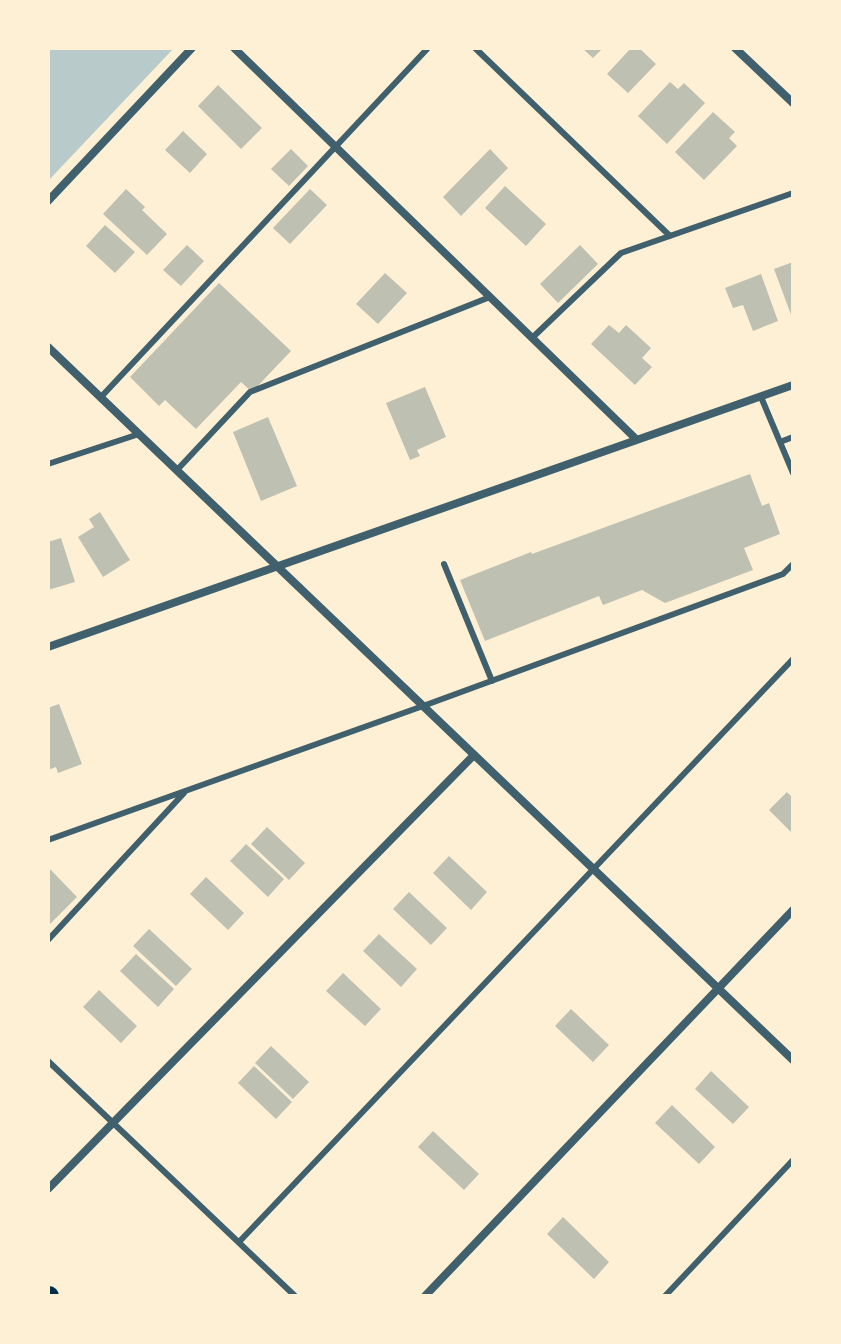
<!DOCTYPE html>
<html>
<head>
<meta charset="utf-8">
<style>
  body { margin:0 }
  #map { position:relative; width:841px; height:1344px; overflow:hidden; background:#fdf0d5; font-family:"PT Sans Narrow",sans-serif }
  canvas { display:block }
  .frame { position:absolute; inset:0; border:50px solid #fdf0d5; pointer-events:none }
</style>
</head>
<body>
<div id="map">
<canvas width="841" height="1344"></canvas>
<div class="frame"></div>
</div>
<script>
const context = document.querySelector('canvas').getContext('2d');
context.lineJoin = 'round';
function paint(path, color) { context.fillStyle = color; context.fill(path, 'evenodd'); }
const poly = rows => new Path2D(rows.map(r => 'M' + r).join(''));
function trace(path, color, width, dash) { context.strokeStyle = color; context.lineWidth = width; context.lineCap = dash ? 'butt' : 'round'; context.setLineDash(dash || []); context.stroke(path); }
paint(poly([
  [48,48,174,48,48,181]
]), '#b9caca');
paint(poly([
  [582,48,603,48,593,58],
  [631,48,639,48,656,64,628,93,607,74],
  [670,82,678,89,684,83,705,103,667,144,638,116],
  [218,85,262,128,241,149,198,106],
  [713,112,735,132,729,138,737,146,704,180,675,152],
  [183,131,207,154,190,173,165,150],
  [291,149,308,166,289,186,271,169],
  [490,149,508,168,461,216,443,197],
  [505,186,546,224,526,246,485,208],
  [126,189,145,207,142,210,167,234,147,255,103,214],
  [310,189,327,205,290,244,273,228],
  [105,225,135,252,115,273,86,246],
  [187,245,204,261,181,286,163,270],
  [580,245,598,264,558,303,540,284],
  [793,262,793,320,774,269],
  [385,273,407,293,378,324,356,304],
  [761,274,778,321,753,331,743,305,733,308,725,288],
  [219,283,291,351,252,392,241,382,196,429,165,400,159,406,130,377],
  [609,325,619,333,626,325,651,348,642,358,652,367,635,385,591,344],
  [425,387,446,437,417,450,420,456,410,460,386,403],
  [268,417,297,486,261,501,233,432],
  [750,474,762,506,769,503,780,534,744,548,753,570,665,603,642,590,603,605,599,596,485,641,460,580,531,552,532,554],
  [100,512,130,560,103,577,78,537,94,527,89,519],
  [61,538,75,582,48,590,48,542],
  [59,704,82,764,58,773,56,767,48,770,48,708],
  [787,792,793,798,793,834,769,810],
  [267,827,305,863,289,880,251,844],
  [246,844,284,879,268,897,230,861],
  [449,856,487,892,471,910,433,873],
  [48,867,77,897,48,926],
  [206,877,244,913,228,930,190,894],
  [409,892,447,928,431,945,393,909],
  [149,929,192,969,176,986,133,946],
  [379,934,417,969,401,987,363,951],
  [136,954,174,989,158,1007,120,971],
  [343,973,381,1009,365,1026,326,991],
  [99,990,137,1026,121,1043,83,1007],
  [571,1009,609,1045,593,1062,555,1026],
  [271,1046,309,1082,293,1099,255,1063],
  [254,1066,292,1102,276,1119,238,1083],
  [711,1071,749,1107,733,1124,695,1089],
  [672,1105,715,1147,699,1164,655,1123],
  [433,1131,479,1174,464,1190,418,1147],
  [563,1217,609,1262,594,1279,547,1234]
]), '#bec0b2');
trace(poly([
  [475,48,670,236],
  [532,338,621,253,793,193],
  [101,397,428,48],
  [761,397,793,473],
  [780,442,793,437],
  [48,464,139,434],
  [177,470,250,392,490,297],
  [444,564,492,681],
  [48,840,423,706,783,574,793,564],
  [48,940,184,793],
  [48,1061,295,1296],
  [239,1242,793,659],
  [665,1296,793,1160]
]), '#3f606c', 6);
trace(poly([
  [234,48,636,439],
  [735,48,793,103],
  [48,201,192,48],
  [48,347,793,1060],
  [48,647,793,385],
  [48,1189,474,755],
  [425,1296,793,910]
]), '#3f606c', 8);
trace(poly([
  [48,1296,49,1296]
]), '#003049', 20);
</script>
</body>
</html>
